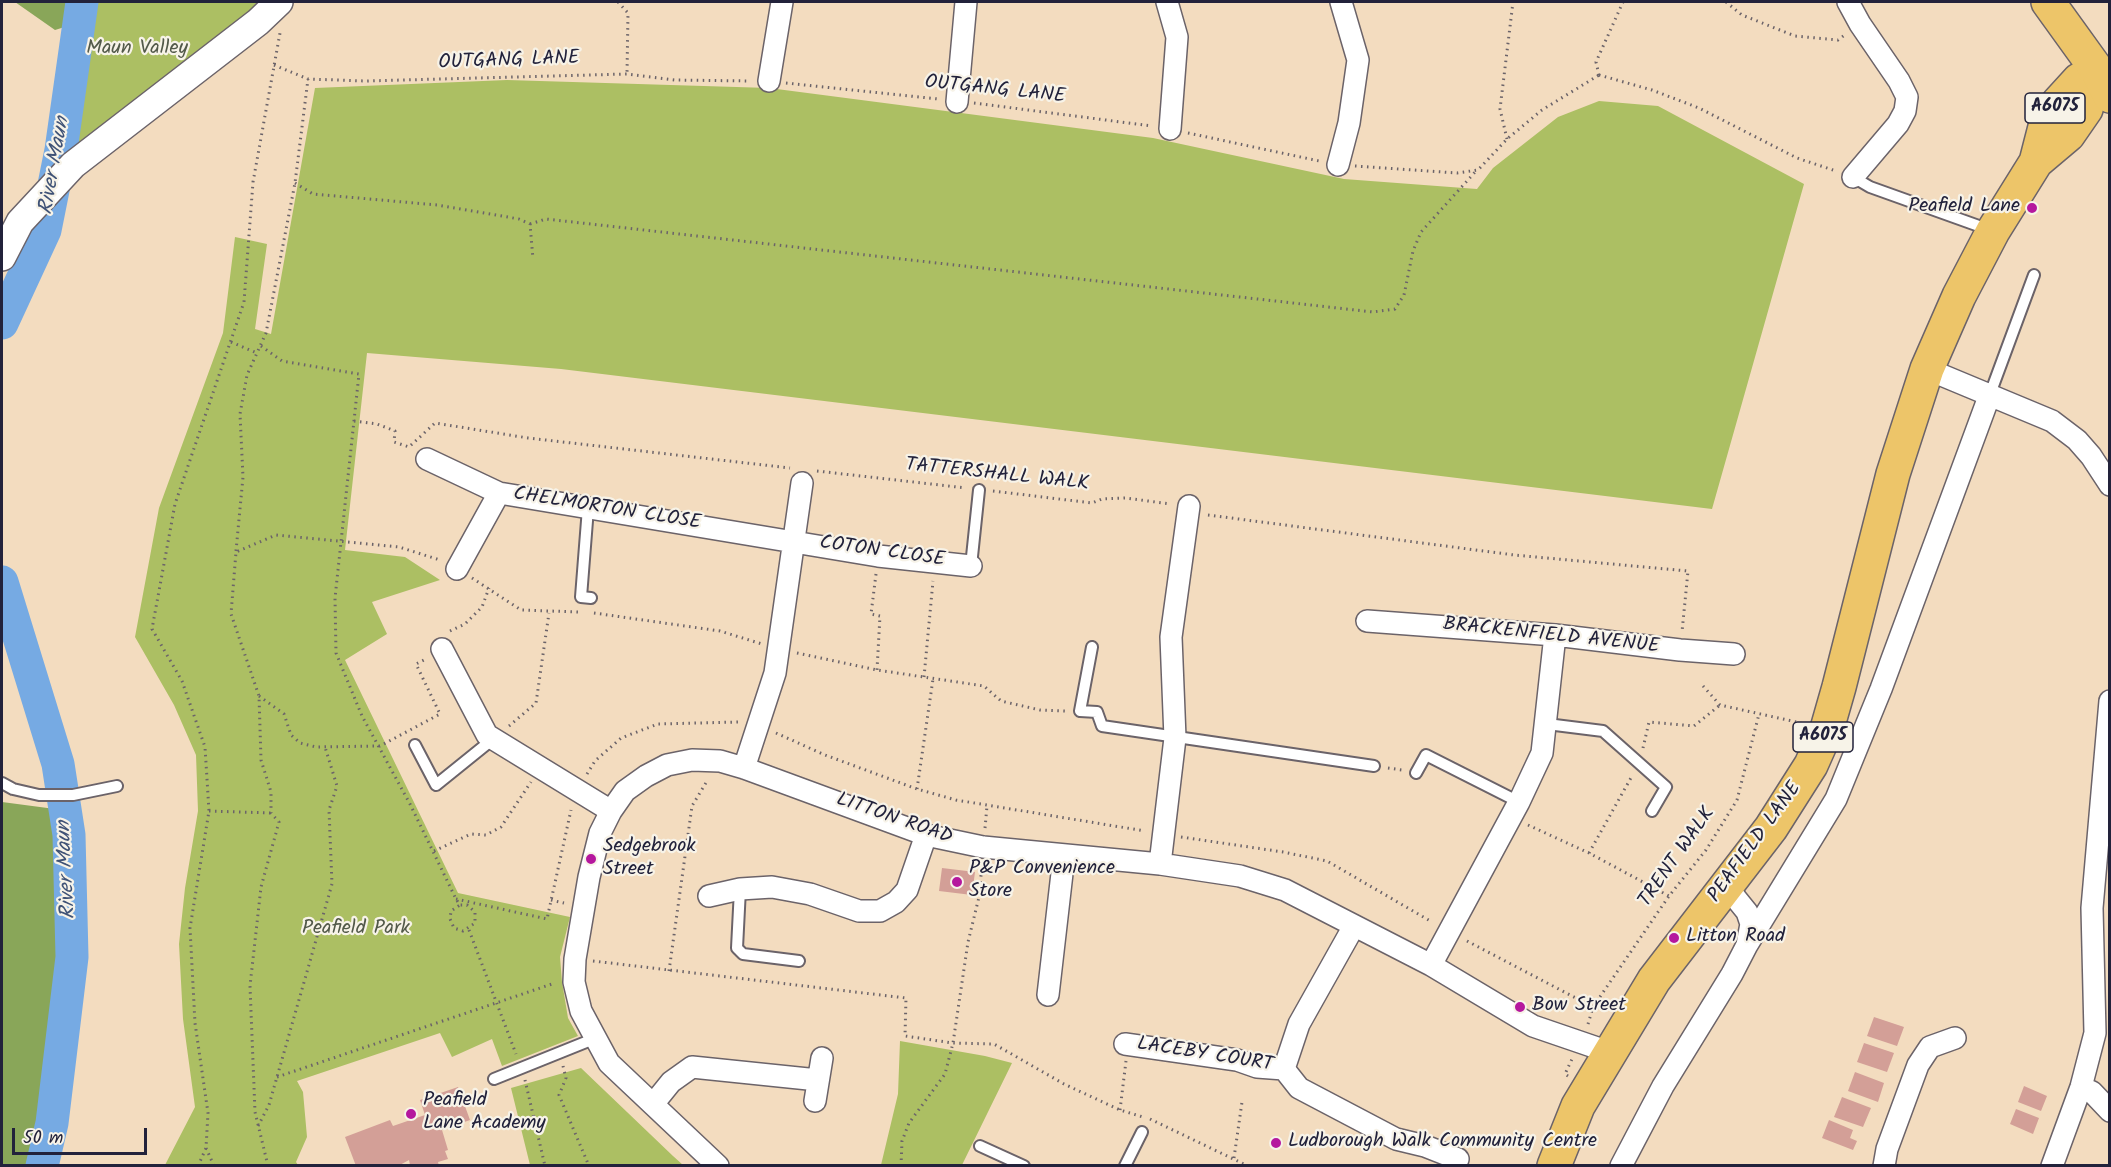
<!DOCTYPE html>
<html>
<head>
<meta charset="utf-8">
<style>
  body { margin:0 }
  #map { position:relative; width:2111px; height:1167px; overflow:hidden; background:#f3dcbf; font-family:Kalam,sans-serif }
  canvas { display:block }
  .frame { position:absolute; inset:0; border:3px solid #22223b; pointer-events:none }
  .scale { position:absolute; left:12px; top:1128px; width:135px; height:27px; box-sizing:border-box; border:3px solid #22223b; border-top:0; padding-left:8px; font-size:18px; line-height:21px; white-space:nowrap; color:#22223b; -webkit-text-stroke:4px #f7f3e8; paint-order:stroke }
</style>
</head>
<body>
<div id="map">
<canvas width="2111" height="1167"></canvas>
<div class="frame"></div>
<div class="scale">50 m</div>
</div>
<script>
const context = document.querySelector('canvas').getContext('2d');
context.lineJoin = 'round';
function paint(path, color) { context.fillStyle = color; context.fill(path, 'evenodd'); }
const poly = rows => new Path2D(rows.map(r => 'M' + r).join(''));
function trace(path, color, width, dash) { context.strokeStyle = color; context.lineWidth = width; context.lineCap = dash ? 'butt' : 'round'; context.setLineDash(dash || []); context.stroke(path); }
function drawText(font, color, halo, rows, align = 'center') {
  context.font = font + ' Kalam,sans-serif'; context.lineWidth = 4.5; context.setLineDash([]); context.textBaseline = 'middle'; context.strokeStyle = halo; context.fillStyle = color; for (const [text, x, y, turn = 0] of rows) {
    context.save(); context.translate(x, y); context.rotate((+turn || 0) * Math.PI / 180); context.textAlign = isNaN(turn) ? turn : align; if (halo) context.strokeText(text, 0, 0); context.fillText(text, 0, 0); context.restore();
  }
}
paint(poly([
  [87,2,276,2,65,166,89,44],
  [507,80,769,88,1153,138,1344,179,1477,189,1493,168,1558,117,1599,101,1658,106,1804,184,1712,509,561,369,367,353,345,550,405,557,440,580,372,602,387,634,345,660,458,893,570,917,560,957,562,982,568,1018,578,1036,502,1066,492,1039,452,1057,440,1033,297,1081,303,1092,307,1137,296,1162,298,1165,165,1165,195,1107,183,1019,179,944,185,888,198,811,196,755,174,705,135,637,159,508,223,333,235,237,267,244,255,329,271,334,315,88],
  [900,1041,985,1056,1012,1063,962,1165,881,1165,898,1094],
  [581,1068,673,1156,683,1165,530,1165,511,1088]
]), '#acbf63');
paint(poly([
  [15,2,82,2,84,21,55,30],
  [2,802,55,809,58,948,44,1106,32,1165,2,1165]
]), '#89a659');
trace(poly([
  [2,323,45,230,61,150,82,2],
  [2,582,58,764,69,835,72,957,52,1123,42,1166]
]), '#76aae3', 33);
paint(poly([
  [942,868,975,872,972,895,939,891],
  [1874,1017,1904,1027,1897,1046,1867,1036],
  [1864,1043,1894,1053,1887,1072,1857,1062],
  [1855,1072,1884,1083,1878,1102,1848,1091],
  [2024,1086,2047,1096,2041,1111,2018,1102],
  [458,1087,470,1120,442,1130,448,1150,445,1151,448,1159,438,1162,439,1166,410,1165,409,1160,398,1166,356,1166,345,1137,390,1120,393,1126,425,1115,420,1100],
  [1842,1097,1871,1108,1863,1127,1834,1117],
  [2016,1109,2039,1118,2033,1134,2010,1124],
  [1829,1120,1853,1130,1850,1138,1857,1141,1853,1150,1822,1138]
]), '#d39f97');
const service = poly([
  [1853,177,1870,187,1990,230],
  [1990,394,2034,275],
  [588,508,581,597,591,598],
  [971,566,979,490],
  [1092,647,1080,711,1097,712,1102,726,1374,766],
  [1547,724,1603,731,1666,787,1652,811],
  [415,745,436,785,493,739],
  [1416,773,1426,755,1519,802],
  [2,783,13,789,39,795,73,795,117,786],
  [740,889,737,948,743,954,799,961],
  [494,1079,596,1038],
  [980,1146,1024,1166],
  [1125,1166,1142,1132]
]);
const minor = poly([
  [1167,2,1177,37,1170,129],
  [1848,2,1860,24,1899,81,1907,97,1905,111,1898,124,1853,177],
  [769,81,782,2],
  [957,102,966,2],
  [1338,165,1349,123,1358,60,1341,2],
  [1927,369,2052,421,2077,440,2091,456,2110,485],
  [427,459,499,493,878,556,971,566],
  [457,569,499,493],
  [1367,621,1555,635,1680,650,1734,654],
  [442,649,487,735,611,811],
  [744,768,775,673,802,483],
  [1160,864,1175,738,1171,637,1189,506],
  [709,896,740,889,772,887,810,894,859,911,880,911,896,902,907,890,926,835],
  [1354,926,1299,1024,1284,1069,1299,1088,1396,1139,1425,1146,1458,1159,1454,1166],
  [1747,945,1836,799,1881,689,1990,394],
  [1431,965,1519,802,1542,753,1555,635],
  [1048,995,1064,856],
  [1125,1044,1237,1060,1257,1067,1284,1069],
  [2081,1087,2092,1092,2110,1111],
  [815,1101,822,1058],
  [654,1103,671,1082,692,1067,818,1080],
  [718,1166,609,1063,581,1011,574,982,575,959,589,877,600,833,611,811,625,791,646,776,667,765,692,760,720,761,744,768,926,835,983,847,1160,864,1240,876,1285,890,1431,965,1533,1026,1609,1052],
  [1621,1166,1663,1086,1732,974,1747,945,1751,924,1747,912,1726,886],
  [1884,1166,1887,1149,1918,1065,1930,1047,1955,1038],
  [2052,1166,2081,1087,2095,1033,2092,908,2110,701]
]);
const tertiary = poly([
  [2,257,20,222,73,165,258,22,279,2]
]);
const primary = poly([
  [2036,162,2068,135,2086,109,2097,70],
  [1554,1166,1578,1106,1654,980,1771,828,1811,765,1827,729,1839,687,1893,474,1927,369,1959,296,1993,231,2036,162,2045,127,2058,103,2079,80,2097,70]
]);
const trunk = poly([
  [2048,2,2097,70,2110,96]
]);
trace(service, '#6b6369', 14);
trace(minor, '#6b6369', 24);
trace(tertiary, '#6b6369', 30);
trace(primary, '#6b6369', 36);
trace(trunk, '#6b6369', 36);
trace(poly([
  [618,2,628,13,627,74],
  [1726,2,1742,15,1795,36,1838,40,1846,34],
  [274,65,308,79,366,81,627,74,675,80,750,81],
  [1599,75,1652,90,1699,108,1797,158,1836,171],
  [1599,75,1596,62,1623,2],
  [786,83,938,99],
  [974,103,1152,126],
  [1188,133,1319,161],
  [1507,139,1500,109,1513,2],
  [1355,166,1457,173,1478,170,1507,139,1542,110,1599,75],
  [295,183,313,194,437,205,519,219,530,224,533,259],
  [530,224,546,219,1373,312,1395,309,1404,295,1413,251,1421,232,1476,171],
  [231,342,257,353],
  [261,346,282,361,359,374,335,598,336,653,362,716,410,804,456,899,460,905,467,905,475,912,475,923,463,931,454,928,450,919,451,911,460,905],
  [354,421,377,424,395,431,394,442,409,447,435,423,528,438,790,468],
  [817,471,966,488],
  [993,491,1092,503,1102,499,1125,498,1171,504],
  [1208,515,1514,555,1688,571,1682,632],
  [236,551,243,477,240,414,247,375,266,333,295,183,308,79],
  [876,574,871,614,880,616,877,670],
  [472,578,521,610,579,612],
  [594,613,720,631,762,644],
  [450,631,465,624,482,607,489,588],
  [797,653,877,670,984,686,1001,701,1040,710,1066,711],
  [924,677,933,581],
  [1703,686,1720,705,1801,723],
  [259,696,284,714,291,735,300,743,316,747,380,746,440,714,416,664,426,659],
  [509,726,536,703,549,613],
  [776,733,825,755,917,789,956,800,1145,831],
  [1643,748,1649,722,1694,726,1720,705],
  [1388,768,1402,770],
  [587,774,595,761,621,738,658,724,739,722],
  [917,789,933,679],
  [209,811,271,813],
  [1528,825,1589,853,1669,896],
  [985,828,987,806],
  [1181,837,1283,852,1327,861,1432,922],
  [434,851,471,834,486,835,501,827,531,782],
  [1589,853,1632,776],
  [456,899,547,919,571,810],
  [551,900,564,903],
  [469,930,516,1054],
  [1467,941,1593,1007],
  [593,961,906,998,905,1036,953,1043,994,1044,1064,1084,1120,1110,1143,1117],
  [669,971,692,806,707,781],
  [1588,1024,1593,1007,1669,896,1706,850,1737,800,1759,714],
  [563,1066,566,1078,559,1095,589,1166],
  [1568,1076,1565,1074,1572,1059],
  [277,1077,555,983],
  [525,1080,545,1166],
  [1120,1110,1126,1061],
  [1150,1119,1248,1166],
  [258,1126,269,1105,332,884,329,810,337,786,325,747],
  [206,1148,214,1166],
  [1234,1158,1242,1102],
  [198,1166,206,1148,208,1113,195,1023,190,928,209,811,205,747,182,681,152,629,175,504,244,302,253,182,280,33],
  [268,1166,255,1112,250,986,261,887,279,822,271,813,271,792,261,760,259,696,231,614,236,552,276,535,399,547,440,560],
  [901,1166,902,1141,909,1123,945,1074,953,1043,968,942,979,897,982,865]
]), '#6b6369', 3, [1.5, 4.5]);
trace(service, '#fff', 10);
trace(minor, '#fff', 21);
trace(tertiary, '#fff', 27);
trace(primary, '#edc569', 33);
trace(trunk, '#edc569', 33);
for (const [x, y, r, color] of [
  [2032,208,6,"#b5179e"],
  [591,859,6,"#b5179e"],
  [957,882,6,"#b5179e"],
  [1674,938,6,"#b5179e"],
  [1520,1007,6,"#b5179e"],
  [411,1114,6,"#b5179e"],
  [1276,1143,6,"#b5179e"]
]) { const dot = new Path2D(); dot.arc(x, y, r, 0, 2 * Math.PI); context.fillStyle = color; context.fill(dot); trace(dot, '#f7f3e8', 2); }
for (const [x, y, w] of [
  [2055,108,60],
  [1823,737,60]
]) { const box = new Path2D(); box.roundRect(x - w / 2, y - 15, w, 30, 4.5); context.fillStyle = '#f7f3e8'; context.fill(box); trace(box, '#22223b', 1.5); }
drawText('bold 18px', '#22223b', null, [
  ["A6075",2055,108],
  ["A6075",1823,737]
]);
drawText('20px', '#525949', '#f7f3e8', [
  ["Maun Valley",137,50],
  ["Peafield Park",356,930]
]);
drawText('20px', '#22223b', '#f7f3e8', [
  ["OUTGANG LANE",509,62,-2],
  ["OUTGANG LANE",995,91,6],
  ["TATTERSHALL WALK",997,476,6],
  ["CHELMORTON CLOSE",607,510,9],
  ["COTON CLOSE",882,553,8],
  ["BRACKENFIELD AVENUE",1551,637,6],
  ["LITTON ROAD",894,820,19],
  ["PEAFIELD LANE",1756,843,-54],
  ["TRENT WALK",1678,858,-55],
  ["LACEBY COURT",1205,1056,9]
]);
drawText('20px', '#22223b', '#f7f3e8', [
  ["Peafield Lane",2020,208,"right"],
  ["Sedgebrook",603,848],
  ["Street",603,871],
  ["P&P Convenience",969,870],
  ["Store",969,893],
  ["Litton Road",1686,938],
  ["Bow Street",1532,1007],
  ["Peafield",423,1102],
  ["Lane Academy",423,1125],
  ["Ludborough Walk Community Centre",1288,1143]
], 'left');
drawText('italic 21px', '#3f5276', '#f7f3e8', [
  ["River Maun",56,166,-80],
  ["River Maun",68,870,-93]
]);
</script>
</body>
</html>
